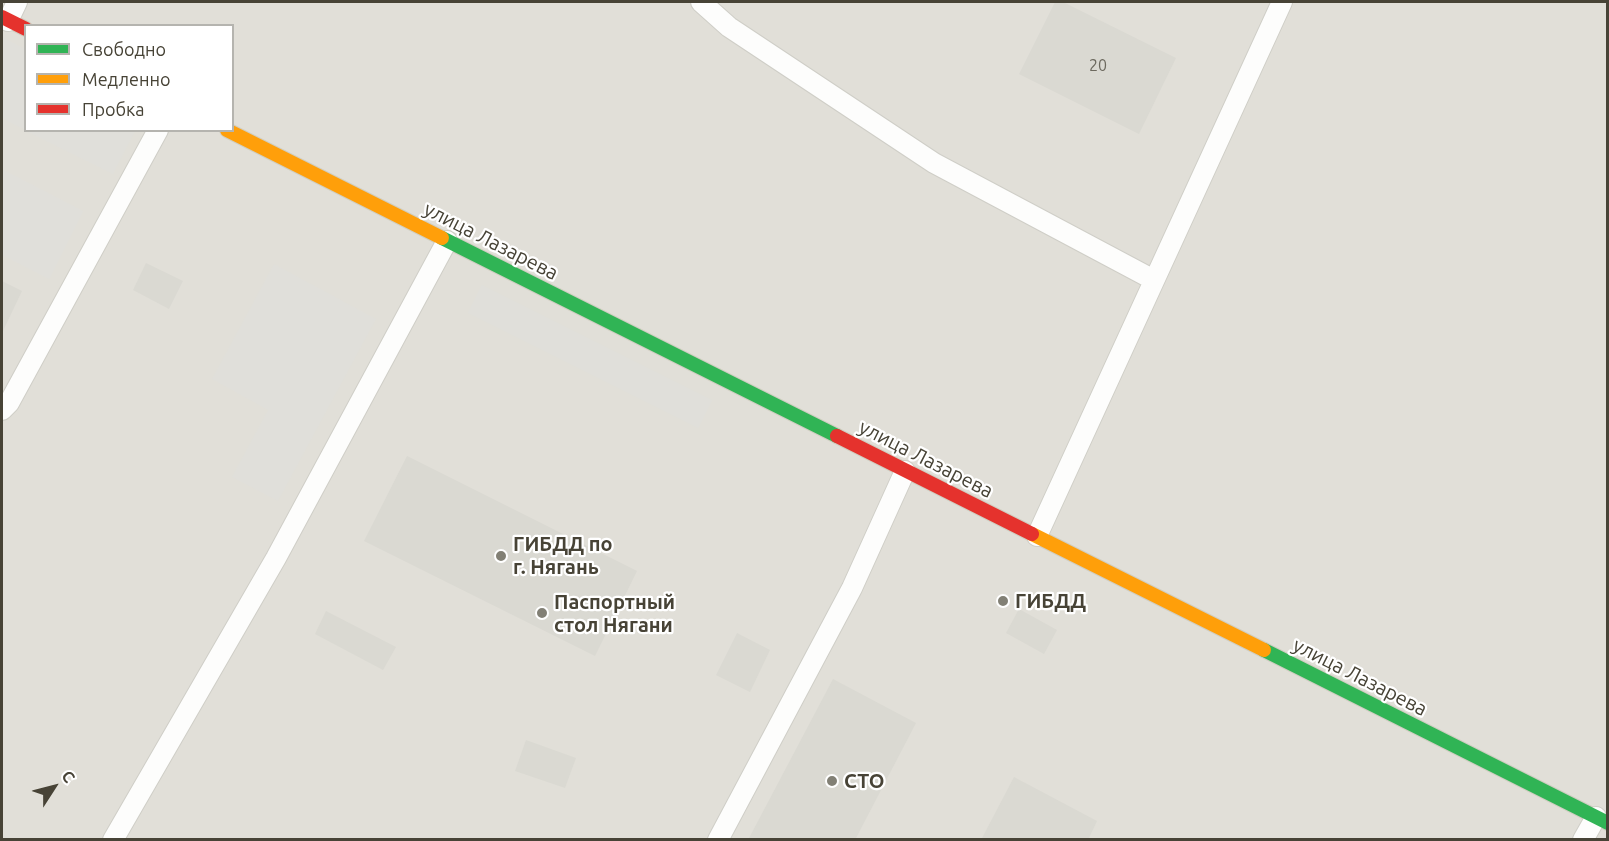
<!DOCTYPE html>
<html>
<head>
<meta charset="utf-8">
<style>
  body { margin:0 }
  #map { position:relative; width:1609px; height:841px; overflow:hidden; background:#f1f0ea; font-family:Ubuntu,sans-serif }
  canvas { display:block }
  .frame { position:absolute; inset:0; border:3px solid #474336; pointer-events:none }
  .legend { position:absolute; left:24px; top:24px; width:210px; height:108px; box-sizing:border-box; background:#fff; border:2px solid #b5b4af; margin:0; padding:8px 10px; list-style:none; font-size:18px; color:#474336 }
  .legend li { display:flex; align-items:center; gap:12px; height:30px }
  .legend b { width:30px; border:2px solid #b5b4af }
  .north { position:absolute; left:24px; top:757px; width:60px; height:60px; -webkit-text-stroke:4px #fff; paint-order:stroke; rotate:54deg; font-size:16px; font-weight:700; line-height:24px; text-align:center; color:#474336 }
  .north::after { content:''; display:block; margin:auto; width:21px; height:27px; background:#474336; clip-path:polygon(50% 0,100% 100%,50% 72%,0 100%) }
</style>
</head>
<body>
<div id="map">
<canvas width="1609" height="841"></canvas>
<div class="frame"></div>
<ul class="legend">
<li><b style="height:8px;background:#30b455"></b>Свободно</li>
<li><b style="height:8px;background:#ff9f0a"></b>Медленно</li>
<li><b style="height:8px;background:#e5322d"></b>Пробка</li>
</ul>
<div class="north">С</div>
</div>
<script>
const context = document.querySelector('canvas').getContext('2d');
context.lineJoin = 'round';
function paint(path, color) { context.fillStyle = color; context.fill(path, 'evenodd'); }
const poly = rows => new Path2D(rows.map(r => 'M' + r).join(''));
function trace(path, color, width, dash) { context.strokeStyle = color; context.lineWidth = width; context.lineCap = dash ? 'butt' : 'round'; context.setLineDash(dash || []); context.stroke(path); }
function drawText(font, color, halo, rows, align = 'center') {
  context.font = font + ' Ubuntu,sans-serif'; context.lineWidth = 4.5; context.setLineDash([]); context.textBaseline = 'middle'; context.strokeStyle = halo; context.fillStyle = color; for (const [text, x, y, turn = 0] of rows) {
    context.save(); context.translate(x, y); context.rotate((+turn || 0) * Math.PI / 180); context.textAlign = isNaN(turn) ? turn : align; if (halo) context.strokeText(text, 0, 0); context.fillText(text, 0, 0); context.restore();
  }
}
paint(poly([
  [2,2,1607,2,1607,839,2,840],
  [26,26,232,26,232,130,26,130]
]), '#e1dfd8');
paint(poly([
  [2,37,25,49,25,130,2,118],
  [26,131,135,131,113,174],
  [2,169,83,211,49,279,2,255],
  [274,264,376,319,278,501,232,477,268,410,212,379],
  [482,285,712,400,698,428,468,313]
]), '#e0dfda');
paint(poly([
  [1055,2,1063,2,1176,58,1139,134,1019,74],
  [146,263,183,281,169,309,133,290],
  [2,281,22,291,2,333],
  [407,456,637,571,595,656,364,541],
  [1019,609,1057,630,1044,654,1006,633],
  [326,611,396,647,383,670,315,634],
  [737,633,770,650,750,692,716,675],
  [833,679,916,723,855,840,748,840],
  [526,740,576,758,565,788,515,771],
  [1014,777,1097,821,1088,840,981,840]
]), '#dad9d2');
const lane = poly([
  [701,2,729,27,934,163,1154,280],
  [8,21,17,2],
  [2,410,9,403,158,130],
  [1037,536,1282,2],
  [113,840,276,558,447,241],
  [718,840,852,588,905,471],
  [1583,840,1596,817]
]);
const fast = poly([
  [442,238,837,436],
  [1264,650,1608,823]
]);
const slow = poly([
  [227,130,442,238],
  [1032,534,1264,650]
]);
const jam = poly([
  [2,17,26,29],
  [837,436,1032,534]
]);
trace(lane, '#cfcec7', 22);
trace(fast, '#d0cec1', 16);
trace(slow, '#d0cec1', 16);
trace(jam, '#d0cec1', 16);
trace(lane, '#fdfdfc', 20);
trace(fast, '#30b455', 14);
trace(slow, '#ff9f0a', 14);
trace(jam, '#e5322d', 14);
for (const [x, y, r, color] of [
  [501,556,6,"#828075"],
  [1003,601,6,"#828075"],
  [542,613,6,"#828075"],
  [832,781,6,"#828075"]
]) { const dot = new Path2D(); dot.arc(x, y, r, 0, 2 * Math.PI); context.fillStyle = color; context.fill(dot); trace(dot, '#fff', 2); }
drawText('16px', '#6c695e', null, [
  ["20",1098,66]
]);
drawText('20px', '#474336', '#fff', [
  ["улица Лазарева",491,241,27],
  ["улица Лазарева",926,459,27],
  ["улица Лазарева",1360,677,27]
]);
drawText('bold 20px', '#474336', '#fff', [
  ["ГИБДД по",513,544],
  ["г. Нягань",513,567],
  ["ГИБДД",1015,601],
  ["Паспортный",554,602],
  ["стол Нягани",554,625],
  ["СТО",844,781]
], 'left');
</script>
</body>
</html>
